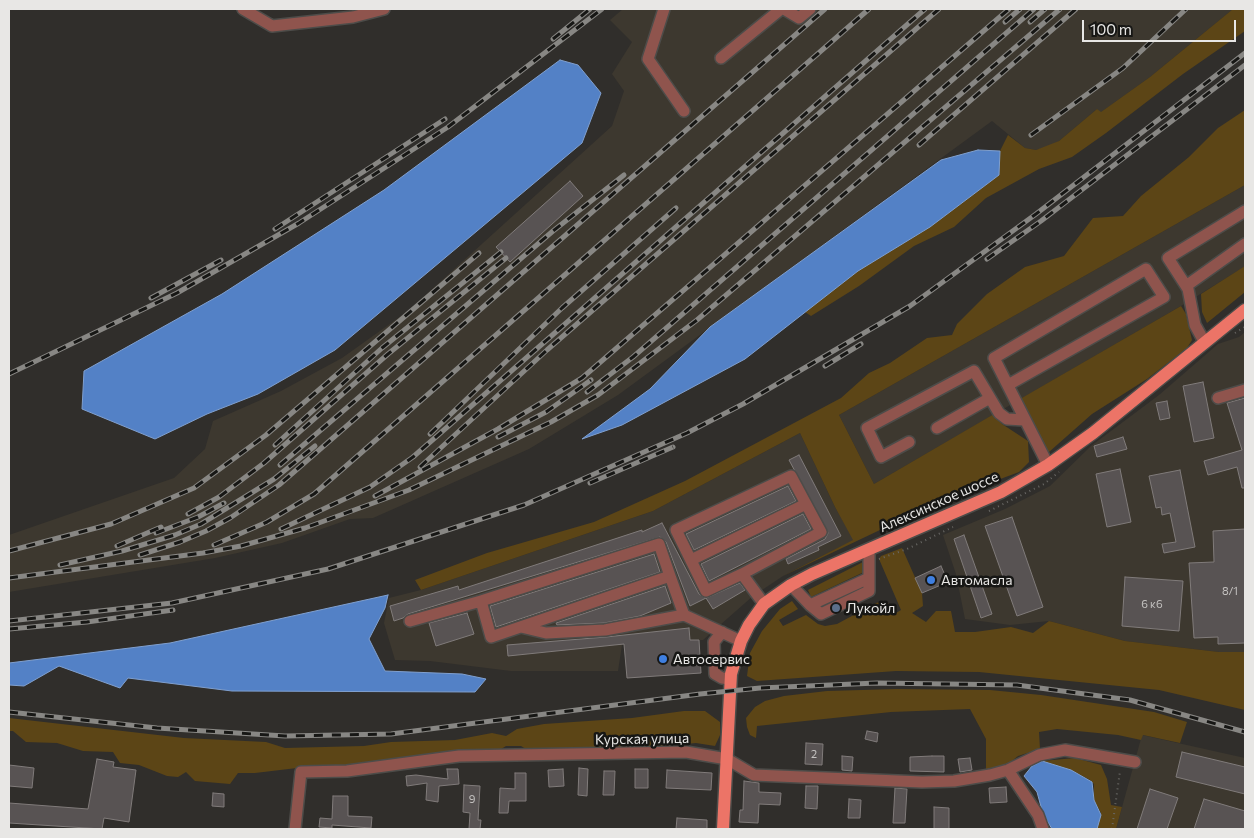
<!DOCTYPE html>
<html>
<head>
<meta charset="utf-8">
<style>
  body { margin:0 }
  #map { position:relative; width:1254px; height:838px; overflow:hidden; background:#302e2b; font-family:Commissioner,sans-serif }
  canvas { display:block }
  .frame { position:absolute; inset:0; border:10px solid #e8e7e5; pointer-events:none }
  .scale { position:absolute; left:1082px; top:20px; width:154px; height:22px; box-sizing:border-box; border:2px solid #e8e7e5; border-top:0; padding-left:6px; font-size:15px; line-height:18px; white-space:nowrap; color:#e8e7e5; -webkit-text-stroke:4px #171715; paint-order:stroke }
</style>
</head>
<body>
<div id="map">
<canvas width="1254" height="838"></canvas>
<div class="frame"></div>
<div class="scale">100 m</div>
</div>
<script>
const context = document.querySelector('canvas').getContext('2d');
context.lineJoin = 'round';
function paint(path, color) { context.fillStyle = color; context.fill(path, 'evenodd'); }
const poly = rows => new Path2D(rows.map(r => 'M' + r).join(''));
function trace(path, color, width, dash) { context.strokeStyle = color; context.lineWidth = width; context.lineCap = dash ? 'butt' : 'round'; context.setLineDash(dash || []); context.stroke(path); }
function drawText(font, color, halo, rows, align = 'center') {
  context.font = font + ' Commissioner,sans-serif'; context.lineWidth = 5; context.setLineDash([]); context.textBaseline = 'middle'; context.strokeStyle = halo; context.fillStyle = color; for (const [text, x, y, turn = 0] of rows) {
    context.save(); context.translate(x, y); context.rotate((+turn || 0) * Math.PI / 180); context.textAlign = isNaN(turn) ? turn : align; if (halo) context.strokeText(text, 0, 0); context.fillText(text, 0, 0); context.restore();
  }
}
paint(poly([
  [623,9,1233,9,1150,77,1100,113,1097,109,1059,141,1049,147,1036,150,1025,148,992,121,618,395,529,449,373,518,350,519,282,543,215,558,9,592,9,535,174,478,205,449,213,421,281,391,342,358,408,311,612,126,624,91,612,74,632,42,610,20],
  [1245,185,1244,267,1181,306,874,484,839,415],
  [1245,332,1245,652,1219,652,1125,641,1049,621,1010,625,965,619,956,574,943,535,1005,509,1050,486,1091,446,1159,395,1218,344,1239,337],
  [800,433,835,507,854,540,783,576,753,596,703,640,622,645,618,671,511,671,430,661,395,660,384,623,389,598,421,590,653,511],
  [1142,735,1245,758,1245,829,1116,829]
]), '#3d382f');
paint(poly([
  [1233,9,1245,9,1245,31,1183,74,1106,133,1072,157,1039,169,986,198,954,227,914,246,859,286,811,316,805,312,858,271,930,227,999,175,1000,151,1008,135,1025,148,1036,150,1059,141,1097,109,1101,112,1150,77],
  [1245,110,1245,185,839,415,874,484,994,414,1002,424,1028,441,1029,462,1019,472,939,502,783,576,853,540,835,507,800,433,653,511,421,590,415,580,487,553,594,522,685,481,841,398,869,373,890,363,927,338,952,335,957,324,987,294,1025,267,1064,256,1093,218,1123,216,1141,196,1189,157,1218,128],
  [1245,266,1245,292,1207,323,1202,312,1201,294],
  [1181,306,1186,314,1192,340,1187,348,1147,379,1092,414,1049,452,1044,447,1020,399],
  [902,548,922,593,923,606,912,613,926,622,936,611,951,611,955,632,975,632,1011,627,1033,633,1049,621,1125,641,1219,652,1245,652,1245,710,1159,690,979,672,896,671,757,681,747,676,750,653,762,631,780,609,792,601,798,609,779,620,783,626,806,615,818,624,825,626,837,624,876,603,884,601,891,605,896,613,901,610,879,559,881,556],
  [865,561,864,572,811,597,808,590],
  [897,689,990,690,1041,695,1154,712,1187,722,1180,743,1143,735,1141,740,1118,735,1057,729,1039,732,1040,749,1018,756,1007,765,986,770,986,739,970,709,891,712,757,726,756,738,750,735,747,727,746,718,755,707,765,701,784,696,827,691],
  [684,711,705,711,720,722,720,735,715,746,696,743,631,749,529,751,521,746,506,746,495,753,347,768,297,768,255,773,238,773,230,784,195,781,186,772,178,777,167,776,139,765,120,763,113,752,83,751,57,743,26,742,13,731,9,731,9,718,184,738,266,742,285,748,364,746,391,742,455,740,492,733,506,736,517,729,544,724,632,718],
  [1075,758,1101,765,1107,779,1111,805,1122,807,1116,829,1097,829,1101,813,1094,800,1094,784,1090,780,1071,770,1042,761]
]), '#5c4516');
const water = poly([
  [560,60,578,65,601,93,582,143,335,350,258,394,207,414,155,439,82,409,84,371,222,294,384,190,560,60],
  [978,150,1000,151,999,175,930,227,858,271,745,359,622,425,582,439,650,389,710,327,941,160,978,150],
  [388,595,385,608,369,639,385,671,462,674,486,679,475,692,232,691,128,678,120,688,59,666,24,686,9,685,9,663,170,643,388,595],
  [1042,761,1071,770,1092,782,1094,800,1101,815,1097,829,1052,829,1043,814,1037,792,1024,776,1032,766,1042,761]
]);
paint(water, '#5381c6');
trace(water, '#80a0cf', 1);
const building = poly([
  [570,181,583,196,510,262,496,247,570,181],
  [1203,382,1214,438,1194,442,1183,386,1203,382],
  [1245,398,1245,488,1242,488,1237,467,1208,475,1204,461,1242,450,1227,403,1245,398],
  [1167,401,1170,418,1160,420,1156,403,1167,401],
  [1123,437,1127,449,1097,457,1094,446,1123,437],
  [799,455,841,536,818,547,819,550,788,564,786,559,825,539,828,533,789,460,799,455],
  [1120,469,1131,522,1107,527,1096,474,1120,469],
  [1180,470,1195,547,1164,553,1162,544,1176,542,1170,513,1162,515,1161,507,1156,508,1149,476,1180,470],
  [788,486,796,501,694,550,686,534,788,486],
  [803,514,811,529,709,581,701,564,803,514],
  [1012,517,1043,607,1017,616,985,526,1012,517],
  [662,523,699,594,706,598,690,606,666,542,660,537,408,614,403,618,394,621,390,606,458,586,459,590,642,530,642,532,662,523],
  [1245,529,1245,643,1218,644,1218,637,1194,638,1189,563,1214,562,1213,531,1245,529],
  [964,535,992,614,981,618,954,539,964,535],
  [654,554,660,572,496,627,490,606,654,554],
  [941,566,948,582,922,593,915,578,941,566],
  [1125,577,1183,581,1179,631,1122,626,1125,577],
  [740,583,745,590,713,609,706,598,740,583],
  [665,586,671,603,640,616,604,623,557,625,556,623,665,586],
  [467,613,474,634,436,646,429,623,467,613],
  [689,628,690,640,699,640,701,673,627,678,624,644,508,656,507,645,606,637,689,628],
  [867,731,878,733,877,742,865,739,867,731],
  [806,743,823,744,822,765,805,764,806,743],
  [1182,752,1245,767,1245,794,1176,777,1182,752],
  [842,756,853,757,852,771,842,770,842,756],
  [932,756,944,756,944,772,910,771,910,757,932,756],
  [970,758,972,770,960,772,958,759,970,758],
  [97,759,114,762,113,767,136,770,129,822,104,818,102,829,9,823,9,803,88,809,97,759],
  [9,765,34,768,32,788,9,786,9,765],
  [579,768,588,769,587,796,578,795,579,768],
  [447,769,458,769,459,784,439,786,438,802,426,800,427,783,407,786,406,776,416,775,448,779,447,769],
  [563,769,564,786,549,787,548,770,563,769],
  [635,769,648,769,648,788,635,788,635,769],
  [667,770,712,773,711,790,666,788,667,770],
  [604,771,615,771,614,795,603,795,604,771],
  [515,773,526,773,526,801,509,801,508,813,499,813,500,788,515,789,515,773],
  [744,781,759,783,759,792,781,793,780,805,759,804,758,823,739,822,740,810,743,810,744,781],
  [464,785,480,786,478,820,481,820,480,829,469,829,470,813,463,812,464,785],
  [806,786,818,786,817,809,805,808,806,786],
  [1006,787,1007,802,990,803,989,788,1006,787],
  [895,788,907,789,905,823,893,823,895,788],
  [1150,789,1178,798,1167,829,1137,829,1150,789],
  [213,793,224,794,224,807,212,806,213,793],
  [333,796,348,796,348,816,372,817,371,828,332,825,332,828,319,827,320,818,332,819,333,796],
  [849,799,861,800,860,818,848,818,849,799],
  [1204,799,1245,811,1245,829,1194,829,1204,799],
  [934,807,949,808,949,829,934,829,934,807],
  [677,818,707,820,707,829,676,829,677,818]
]);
paint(building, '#585353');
trace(building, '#807b7a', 1);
const minor = poly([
  [243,9,272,26,353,17,384,9],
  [664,9,648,59,684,111],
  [784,9,799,18,810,9],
  [721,58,781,9],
  [1186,286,1245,244],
  [1205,343,1195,325,1188,289,1168,258,1245,211],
  [1008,385,1164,297,1146,269,994,358,1048,465],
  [1218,398,1245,390],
  [937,428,990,398],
  [909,442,881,457,867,428,974,371,999,413,1007,419,1024,420],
  [691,560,806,504],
  [742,574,706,591,676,530,791,476,821,532,742,574,764,604],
  [670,576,491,637,481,601,659,544,670,576,684,615,741,641],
  [791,585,810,605,869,578,869,550],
  [810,605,821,614,869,591,869,578],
  [410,621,481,601],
  [521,627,546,633,605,630,684,615],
  [722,632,714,642,715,674,722,678,730,679],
  [1008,770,1038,815,1043,829],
  [295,829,301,772,347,771,459,756,686,752,727,759,754,775,922,782,954,781,990,775,1008,770,1039,755,1065,750,1135,762]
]);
const major = poly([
  [723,829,731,674,741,641,749,625,764,604,791,585,812,574,1001,492,1048,465,1093,433,1245,310]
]);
trace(minor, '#4d4c49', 14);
trace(major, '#4d4c49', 15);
trace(poly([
  [1235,333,1245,327],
  [989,511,1044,484,1059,472],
  [879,559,907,549,953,527],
  [1112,829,1120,771]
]), '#696865', 2, [1, 4]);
trace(minor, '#8f544d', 11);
trace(major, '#ec7467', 12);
const rail = poly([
  [1005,22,1020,9],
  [1030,22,1045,9],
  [553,39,590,9],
  [1031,135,1123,68,1186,9],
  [919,145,1076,9],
  [275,229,445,119],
  [987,259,1041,221,1245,65],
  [151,298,221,260],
  [825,366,861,344],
  [9,374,177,293,299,223,448,127,602,9],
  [587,392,633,357,1034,9],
  [430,434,562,308,676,208],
  [498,437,546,412,591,380],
  [275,445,382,348,501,252],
  [280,465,553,231,624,175],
  [420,467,547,350,939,9],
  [590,483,673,447],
  [375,496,498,429,582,378,1009,9],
  [188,514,219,497,264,463,388,354,506,258],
  [281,529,370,487,413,457,925,9],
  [156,533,198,517,224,503],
  [214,545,267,522,314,494,869,9],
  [117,546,161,527],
  [9,551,111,524,194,488,266,435,479,253],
  [140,555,180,542,206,531,230,518,279,485,825,9],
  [60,565,122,551,175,535,201,524,274,479,315,446],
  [9,578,203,553,241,546,305,528,409,490,551,422,598,395,697,320,1060,9],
  [9,621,172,603,328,569,524,505,687,433,743,404,910,306,1036,214,1245,53],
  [9,629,87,622,173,610],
  [9,712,157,728,285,736,391,734,700,694,760,688,877,683,1017,685,1130,700,1245,732]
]);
trace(rail, '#888784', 5);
trace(rail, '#171715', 3, [9]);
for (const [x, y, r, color] of [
  [931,580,5,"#3f7fe0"],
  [836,608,5,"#5c6f8a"],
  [663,659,5,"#3f7fe0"]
]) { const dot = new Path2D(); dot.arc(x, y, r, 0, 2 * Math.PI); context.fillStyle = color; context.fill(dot); trace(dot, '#171715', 2); }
drawText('11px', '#c4c2c0', null, [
  ["8/1",1230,591],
  ["6 к6",1152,604],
  ["2",814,754],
  ["9",472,799]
]);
drawText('14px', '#e8e7e5', '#171715', [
  ["Алексинское шоссе",939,502,-24],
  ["Курская улица",642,739,-1]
]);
drawText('14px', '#e8e7e5', '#171715', [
  ["Автомасла",941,580],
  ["Лукойл",846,608],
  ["Автосервис",673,659]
], 'left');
</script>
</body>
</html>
